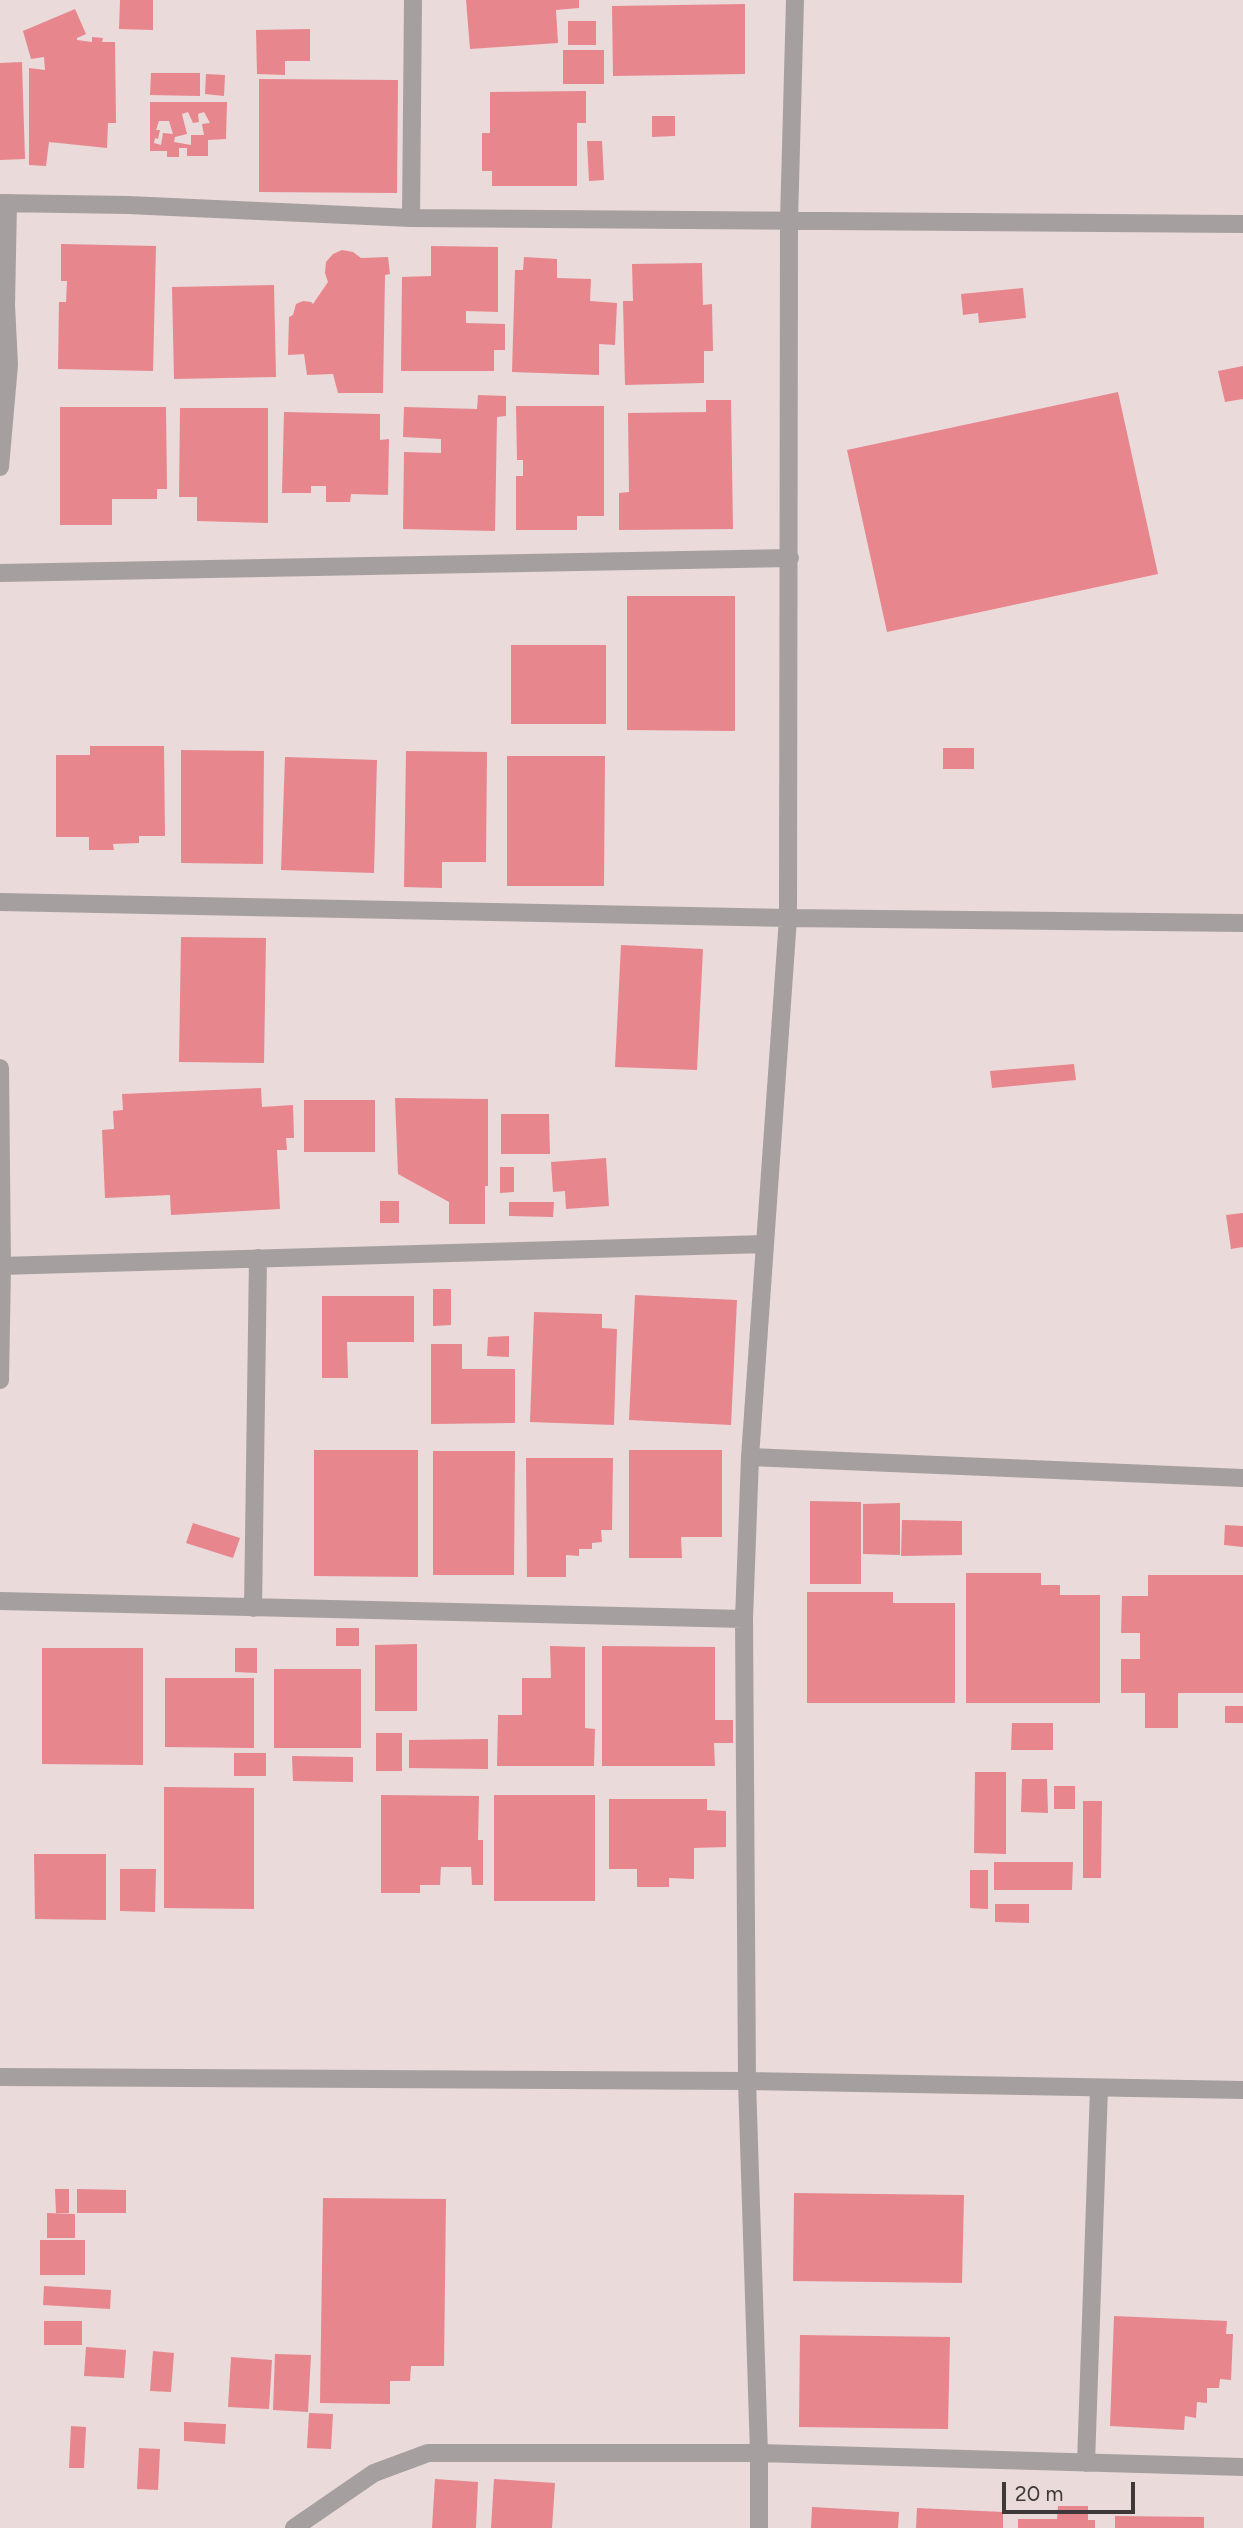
<!DOCTYPE html>
<html>
<head>
<meta charset="utf-8">
<style>
  body { margin:0 }
  #map { position:relative; width:1243px; height:2528px; overflow:hidden; background:#eadada; font-family:Figtree,sans-serif }
  canvas { display:block }
  .scale { position:absolute; left:1002px; top:2482px; width:133px; height:32px; box-sizing:border-box; border:4px solid #3e3838; border-top:0; padding-left:9px; font-size:21px; line-height:24px; white-space:nowrap; color:#3e3838; -webkit-text-stroke:5px #eadada; paint-order:stroke }
</style>
</head>
<body>
<div id="map">
<canvas width="1243" height="2528"></canvas>
<div class="scale">20 m</div>
</div>
<script>
const context = document.querySelector('canvas').getContext('2d');
context.lineJoin = 'round';
function paint(path, color) { context.fillStyle = color; context.fill(path, 'evenodd'); }
const poly = rows => new Path2D(rows.map(r => 'M' + r).join(''));
function trace(path, color, width, dash) { context.strokeStyle = color; context.lineWidth = width; context.lineCap = dash ? 'butt' : 'round'; context.setLineDash(dash || []); context.stroke(path); }
paint(poly([
  [120,0,153,0,153,30,119,29],
  [466,0,579,0,579,8,556,10,558,43,470,49],
  [745,4,745,74,613,76,612,6],
  [75,9,86,34,77,38,77,40,92,42,92,37,103,38,102,42,115,42,116,123,108,123,107,148,49,142,46,166,29,165,29,68,45,70,44,57,31,59,23,31],
  [568,21,596,21,596,45,568,45],
  [310,29,310,61,285,61,285,75,257,74,256,30],
  [563,50,604,50,604,84,563,84],
  [22,62,25,159,0,160,0,63],
  [151,73,200,73,200,96,150,95],
  [206,74,225,75,224,96,205,94],
  [259,79,398,80,397,193,259,192],
  [586,91,586,123,577,123,577,186,492,186,492,171,482,171,482,133,490,133,490,92],
  [150,102,227,102,226,139,208,140,208,156,187,156,187,148,179,148,179,157,167,157,167,151,150,151],
  [188,112,193,123,199,122,198,114,204,112,210,123,202,124,204,135,191,135,191,145,174,142,175,137,187,134,182,114],
  [159,121,169,121,173,134,163,133,161,145,154,143,155,138,158,139,160,130,156,130],
  [652,116,675,116,675,136,652,137],
  [587,141,602,141,604,180,589,181],
  [61,244,156,246,153,371,58,369,59,302,66,302,67,281,61,281],
  [431,246,498,247,498,312,466,311,466,323,505,324,505,350,494,350,494,371,401,371,402,277,431,276],
  [342,250,353,252,361,258,388,257,390,274,385,275,383,393,338,393,333,374,307,375,304,354,288,355,289,317,293,315,296,304,303,301,311,302,313,304,328,282,325,273,326,262,333,254],
  [524,257,557,259,557,278,591,279,590,301,617,303,615,345,599,344,599,375,512,372,515,270,523,270],
  [702,263,703,305,712,304,713,351,704,351,704,383,625,385,623,301,633,301,632,264],
  [274,285,276,377,174,379,172,287],
  [1023,288,1026,318,979,323,978,313,963,315,961,294],
  [1243,366,1243,399,1225,402,1218,371],
  [1118,392,1158,574,887,632,847,450],
  [478,395,506,396,506,416,497,417,495,531,403,529,404,452,441,453,441,439,403,437,404,407,477,409],
  [706,400,731,400,733,529,619,530,619,493,629,492,628,413,706,412],
  [516,406,604,406,604,516,577,516,577,530,516,530,516,476,523,476,523,460,517,460],
  [60,407,166,407,167,489,157,489,157,499,112,499,112,525,60,525],
  [180,408,268,408,268,523,197,521,197,497,179,497],
  [284,412,380,414,380,440,389,439,388,495,351,494,350,502,326,502,326,486,311,486,311,493,282,493],
  [627,596,735,596,735,731,627,730],
  [511,645,606,645,606,724,511,724],
  [90,746,164,746,165,836,139,836,139,843,113,844,114,850,89,850,89,837,56,837,56,755,90,755],
  [943,748,974,748,974,769,943,769],
  [181,750,264,751,263,864,181,863],
  [406,751,487,752,486,862,442,862,442,888,404,887],
  [507,756,605,756,604,886,507,886],
  [285,757,377,760,374,873,281,870],
  [181,937,266,938,264,1063,179,1062],
  [621,945,703,949,697,1070,615,1067],
  [1074,1064,1076,1080,992,1088,990,1071],
  [261,1088,262,1107,293,1105,294,1138,286,1138,287,1150,277,1150,280,1209,171,1215,170,1195,105,1198,102,1130,114,1129,113,1111,123,1110,122,1094],
  [395,1098,488,1099,488,1186,485,1186,485,1224,449,1224,449,1202,398,1174],
  [304,1100,375,1100,375,1152,304,1152],
  [501,1114,549,1114,550,1154,501,1154],
  [606,1158,609,1206,566,1209,565,1191,553,1192,551,1162],
  [500,1167,514,1167,514,1192,500,1193],
  [380,1201,399,1201,399,1223,380,1223],
  [509,1202,554,1202,553,1217,509,1216],
  [1243,1213,1243,1247,1231,1249,1226,1215],
  [433,1289,451,1289,451,1325,433,1326],
  [635,1295,737,1300,731,1425,629,1420],
  [322,1296,414,1296,414,1342,347,1342,348,1378,322,1378],
  [534,1312,602,1314,602,1328,617,1329,614,1425,530,1422],
  [509,1336,509,1357,487,1356,488,1337],
  [431,1344,462,1344,462,1369,515,1369,515,1423,431,1424],
  [314,1450,418,1450,418,1577,314,1576],
  [629,1450,722,1450,722,1537,681,1537,682,1558,629,1558],
  [433,1451,515,1451,514,1575,433,1575],
  [526,1458,613,1458,612,1530,601,1530,602,1542,592,1543,592,1549,579,1549,579,1556,566,1555,566,1577,527,1577],
  [810,1501,861,1502,861,1584,810,1584],
  [900,1503,900,1555,863,1554,863,1504],
  [902,1520,962,1521,962,1555,901,1556],
  [193,1523,240,1538,233,1558,186,1543],
  [1225,1525,1243,1526,1243,1547,1224,1545],
  [966,1573,1041,1573,1041,1585,1060,1585,1060,1595,1100,1595,1100,1703,966,1703],
  [1148,1575,1243,1575,1243,1693,1178,1693,1178,1728,1145,1728,1145,1693,1121,1693,1121,1659,1140,1659,1140,1633,1121,1633,1122,1596,1148,1596],
  [807,1592,893,1592,893,1603,955,1603,955,1703,807,1703],
  [336,1628,359,1628,359,1646,336,1646],
  [417,1644,417,1711,375,1711,375,1645],
  [550,1646,585,1647,585,1728,595,1729,594,1766,497,1766,498,1715,522,1715,522,1678,551,1678],
  [602,1646,715,1647,715,1720,733,1720,733,1743,714,1743,715,1766,602,1766],
  [42,1648,143,1648,143,1765,42,1764],
  [235,1648,257,1648,257,1673,235,1672],
  [274,1669,361,1669,361,1748,274,1748],
  [165,1678,254,1678,254,1748,165,1747],
  [1225,1706,1243,1706,1243,1723,1225,1723],
  [1012,1723,1053,1723,1053,1750,1011,1750],
  [376,1733,402,1733,402,1771,376,1771],
  [488,1739,488,1769,409,1768,409,1740],
  [234,1753,266,1753,266,1776,234,1776],
  [292,1756,353,1757,353,1782,293,1781],
  [975,1772,1006,1772,1006,1854,974,1853],
  [1022,1779,1047,1779,1048,1813,1021,1812],
  [1054,1786,1075,1786,1075,1809,1054,1809],
  [164,1787,254,1788,254,1909,164,1908],
  [381,1795,479,1796,478,1840,483,1840,483,1885,472,1885,471,1867,441,1867,440,1885,420,1885,420,1893,381,1893],
  [494,1795,595,1795,595,1901,494,1901],
  [609,1799,707,1799,707,1810,726,1811,726,1847,694,1848,694,1879,669,1878,669,1887,637,1887,637,1869,609,1869],
  [1083,1801,1102,1801,1101,1878,1083,1878],
  [34,1854,106,1854,106,1920,35,1919],
  [994,1862,1073,1862,1072,1890,994,1890],
  [120,1869,156,1869,155,1912,120,1911],
  [970,1870,988,1870,988,1909,970,1908],
  [995,1904,1029,1904,1029,1923,995,1922],
  [55,2189,69,2189,69,2213,56,2213],
  [77,2189,126,2190,126,2213,77,2213],
  [794,2193,964,2195,962,2283,793,2281],
  [323,2198,446,2199,444,2366,411,2366,410,2381,390,2381,390,2404,320,2403],
  [47,2213,75,2214,75,2238,47,2238],
  [40,2240,85,2240,85,2275,40,2275],
  [44,2286,111,2290,110,2309,43,2305],
  [1114,2316,1227,2321,1226,2334,1233,2334,1231,2380,1220,2379,1219,2388,1207,2388,1207,2403,1197,2402,1196,2418,1185,2416,1184,2430,1110,2426],
  [44,2321,82,2321,82,2345,44,2345],
  [800,2335,950,2337,948,2429,799,2427],
  [86,2347,126,2350,124,2378,84,2376],
  [153,2351,174,2353,171,2392,150,2391],
  [275,2354,311,2355,308,2412,273,2410],
  [231,2357,272,2360,269,2409,228,2407],
  [309,2413,333,2414,331,2449,307,2448],
  [184,2422,226,2424,225,2444,184,2441],
  [71,2426,86,2427,84,2468,69,2468],
  [139,2448,160,2449,158,2490,137,2489],
  [435,2479,478,2482,476,2528,432,2528],
  [494,2479,555,2483,552,2528,491,2528],
  [1058,2506,1088,2506,1088,2520,1095,2520,1095,2528,1018,2528,1018,2519,1057,2519],
  [812,2507,899,2512,898,2528,811,2528],
  [917,2508,1003,2512,1003,2528,916,2528],
  [1115,2516,1204,2517,1204,2528,1115,2528]
]), '#e7868d');
trace(poly([
  [0,203,128,205,411,218,1243,224],
  [411,218,413,0],
  [0,467,9,365,6,305,8,203],
  [0,573,790,558],
  [0,902,788,918,1243,923],
  [0,1068,2,1266,0,1380],
  [0,1266,765,1244],
  [750,1457,1243,1478],
  [0,1601,744,1619],
  [253,1608,258,1258],
  [1086,2463,1099,2088],
  [294,2528,374,2473,428,2453,759,2453,1243,2467],
  [759,2528,759,2453,747,2081,744,1619,750,1457,788,918,789,221,795,0]
]), '#a69f9f', 18);
trace(poly([
  [0,2077,747,2081,1243,2090]
]), '#a69f9f', 18);
</script>
</body>
</html>
